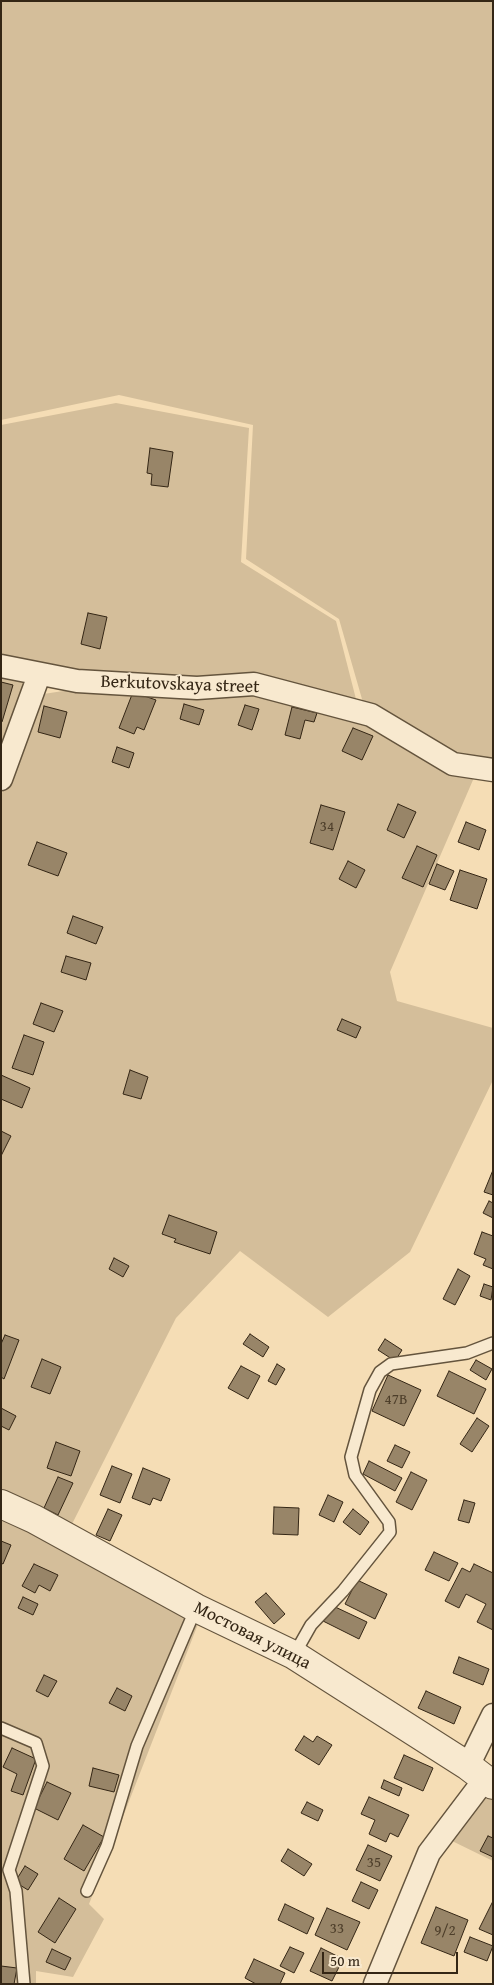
<!DOCTYPE html>
<html>
<head>
<meta charset="utf-8">
<style>
  body { margin:0 }
  #map { position:relative; width:494px; height:1985px; overflow:hidden; background:#f5ddb5; font-family:"Gentium Book Plus",serif }
  canvas { display:block }
  .frame { position:absolute; inset:0; border:2px solid #342615; pointer-events:none }
  .scale { position:absolute; left:322px; top:1952px; width:136px; height:22px; box-sizing:border-box; border:2px solid #342615; border-top:0; padding-left:6px; font-size:15px; line-height:18px; white-space:nowrap; color:#342615; -webkit-text-stroke:4px #f8e9cf; paint-order:stroke }
</style>
</head>
<body>
<div id="map">
<canvas width="494" height="1985"></canvas>
<div class="frame"></div>
<div class="scale">50 m</div>
</div>
<script>
const context = document.querySelector('canvas').getContext('2d');
context.lineJoin = 'round';
function paint(path, color) { context.fillStyle = color; context.fill(path, 'evenodd'); }
const poly = rows => new Path2D(rows.map(r => 'M' + r).join(''));
function trace(path, color, width, dash) { context.strokeStyle = color; context.lineWidth = width; context.lineCap = dash ? 'butt' : 'round'; context.setLineDash(dash || []); context.stroke(path); }
function drawText(font, color, halo, rows, align = 'center') {
  context.font = font + ' "Gentium Book Plus",serif'; context.lineWidth = 4; context.setLineDash([]); context.textBaseline = 'middle'; context.strokeStyle = halo; context.fillStyle = color; for (const [text, x, y, turn = 0] of rows) {
    context.save(); context.translate(x, y); context.rotate((+turn || 0) * Math.PI / 180); context.textAlign = isNaN(turn) ? turn : align; if (halo) context.strokeText(text, 0, 0); context.fillText(text, 0, 0); context.restore();
  }
}
paint(poly([
  [1,1,493,1,493,762,455,756,364,706,339,619,246,559,253,425,119,395,1,420],
  [116,403,249,428,241,562,336,621,357,703,79,674,1,659,1,425],
  [1,674,29,681,1,763],
  [76,689,254,689,367,719,476,773,390,972,397,1001,493,1028,493,1080,410,1252,328,1317,240,1251,176,1318,71,1526,1,1495,1,796,37,695],
  [1,1518,200,1619,89,1904,104,1919,73,1977,36,1971,36,1984,1,1984],
  [486,1796,493,1797,493,1861,448,1839]
]), '#d4be9a');
const building = poly([
  [150,448,173,452,168,487,151,485,152,474,147,473,150,448],
  [88,613,107,617,100,649,81,644,88,613],
  [1,682,13,685,2,722,1,722,1,682],
  [133,692,156,700,144,730,137,727,134,734,119,728,133,692],
  [184,704,204,710,199,725,180,719,184,704],
  [245,705,259,709,252,730,238,725,245,705],
  [44,706,67,712,60,738,38,732,44,706],
  [292,707,317,713,314,722,305,720,300,739,285,735,292,707],
  [353,728,373,736,362,760,342,751,353,728],
  [117,747,134,753,129,768,112,762,117,747],
  [398,804,416,812,404,838,387,830,398,804],
  [321,805,345,812,333,850,310,843,321,805],
  [466,822,486,830,479,850,458,842,466,822],
  [37,842,67,853,58,876,28,865,37,842],
  [417,846,437,855,423,887,402,878,417,846],
  [348,861,365,870,356,888,339,879,348,861],
  [437,864,454,871,445,890,429,884,437,864],
  [460,870,487,879,477,909,450,900,460,870],
  [73,916,103,927,96,944,67,933,73,916],
  [66,956,91,963,86,980,61,972,66,956],
  [41,1003,63,1011,54,1032,33,1024,41,1003],
  [342,1019,361,1027,356,1038,337,1030,342,1019],
  [24,1035,44,1042,33,1075,12,1068,24,1035],
  [130,1070,148,1077,141,1099,123,1094,130,1070],
  [1,1075,30,1088,22,1108,1,1099,1,1075],
  [1,1131,11,1136,1,1156,1,1131],
  [493,1170,493,1195,484,1192,493,1170],
  [489,1201,493,1203,493,1218,483,1213,489,1201],
  [169,1215,217,1232,210,1254,174,1242,176,1239,162,1234,169,1215],
  [482,1232,493,1236,493,1269,483,1265,486,1259,474,1254,482,1232],
  [114,1258,129,1266,123,1277,109,1269,114,1258],
  [458,1269,470,1276,455,1305,443,1299,458,1269],
  [484,1284,493,1287,491,1300,480,1296,484,1284],
  [250,1334,269,1347,263,1357,243,1344,250,1334],
  [5,1335,19,1340,4,1379,1,1377,1,1344,5,1335],
  [385,1339,402,1350,395,1361,378,1350,385,1339],
  [42,1359,61,1367,50,1394,31,1387,42,1359],
  [476,1360,492,1369,486,1380,470,1370,476,1360],
  [277,1364,285,1369,276,1385,268,1381,277,1364],
  [241,1366,260,1376,248,1399,228,1388,241,1366],
  [449,1371,486,1389,474,1414,437,1396,449,1371],
  [388,1375,421,1390,404,1426,372,1411,388,1375],
  [1,1408,16,1416,9,1430,1,1426,1,1408],
  [477,1418,489,1426,472,1452,460,1444,477,1418],
  [56,1442,80,1451,71,1476,47,1468,56,1442],
  [395,1445,410,1452,402,1468,387,1461,395,1445],
  [369,1461,402,1478,395,1491,363,1474,369,1461],
  [112,1466,132,1474,120,1503,100,1495,112,1466],
  [143,1468,170,1479,161,1501,153,1498,150,1505,132,1498,143,1468],
  [411,1472,427,1480,412,1510,396,1502,411,1472],
  [58,1477,73,1483,58,1515,44,1508,58,1477],
  [328,1495,343,1502,334,1522,319,1515,328,1495],
  [464,1500,475,1503,469,1523,458,1520,464,1500],
  [274,1507,299,1508,298,1535,273,1534,274,1507],
  [108,1509,122,1515,110,1541,96,1535,108,1509],
  [353,1509,369,1522,360,1535,343,1522,353,1509],
  [1,1541,11,1545,3,1564,1,1563,1,1541],
  [434,1552,458,1563,449,1581,425,1570,434,1552],
  [34,1564,58,1575,50,1591,39,1585,35,1593,22,1586,34,1564],
  [474,1564,493,1573,493,1630,477,1622,486,1604,466,1594,459,1608,445,1601,462,1568,470,1572,474,1564],
  [357,1580,387,1594,375,1619,345,1604,357,1580],
  [266,1593,285,1614,274,1624,255,1602,266,1593],
  [23,1597,38,1604,33,1615,18,1608,23,1597],
  [331,1605,367,1622,359,1639,323,1621,331,1605],
  [459,1657,489,1669,483,1685,453,1673,459,1657],
  [44,1675,57,1681,48,1697,36,1691,44,1675],
  [117,1688,132,1696,125,1711,109,1703,117,1688],
  [426,1691,461,1707,454,1724,418,1708,426,1691],
  [304,1736,313,1742,317,1736,332,1745,319,1765,295,1750,304,1736],
  [12,1748,36,1759,23,1795,11,1791,17,1774,3,1767,12,1748],
  [404,1755,433,1768,423,1791,394,1778,404,1755],
  [93,1768,119,1775,114,1792,89,1786,93,1768],
  [384,1780,402,1788,399,1796,381,1788,384,1780],
  [47,1782,71,1793,58,1820,34,1808,47,1782],
  [369,1797,409,1815,398,1837,390,1833,386,1842,369,1834,375,1820,361,1814,369,1797],
  [307,1802,323,1810,318,1821,301,1813,307,1802],
  [83,1825,104,1837,84,1871,64,1859,83,1825],
  [488,1836,493,1838,493,1857,480,1851,488,1836],
  [368,1845,392,1856,380,1881,356,1870,368,1845],
  [288,1849,312,1864,304,1876,281,1861,288,1849],
  [25,1866,38,1874,28,1890,15,1882,25,1866],
  [361,1882,378,1890,369,1909,352,1901,361,1882],
  [59,1898,76,1909,55,1943,38,1932,59,1898],
  [493,1901,493,1935,479,1929,493,1901],
  [285,1904,314,1918,307,1934,278,1920,285,1904],
  [436,1907,468,1920,454,1956,421,1943,436,1907],
  [327,1908,360,1922,347,1950,315,1935,327,1908],
  [470,1937,493,1946,487,1961,464,1952,470,1937],
  [290,1947,304,1953,294,1973,280,1966,290,1947],
  [321,1948,343,1959,332,1981,310,1971,321,1948],
  [52,1949,71,1958,65,1970,46,1962,52,1949],
  [254,1959,285,1973,280,1984,256,1984,245,1978,254,1959],
  [1,1966,17,1968,14,1984,1,1984,1,1966]
]);
paint(building, '#988568');
trace(building, '#342615', 1);
const service = poly([
  [294,1655,311,1625,343,1591,390,1532,389,1522,355,1475,351,1457,370,1390,380,1372,391,1364,467,1353,493,1343],
  [1,1728,36,1743,43,1766,9,1870,16,1891,24,1984],
  [87,1891,107,1846,137,1746,196,1608]
]);
const minor = poly([
  [1,666,77,681,197,688,254,684,371,715,453,764,493,770],
  [1,779,39,675],
  [468,1766,493,1715],
  [375,1984,429,1853,485,1779]
]);
const tertiary = poly([
  [1,1504,34,1519,196,1608,294,1655,468,1766,493,1785]
]);
trace(service, '#64543d', 14);
trace(minor, '#64543d', 25);
trace(tertiary, '#64543d', 30);
trace(service, '#f8e9cf', 11);
trace(minor, '#f8e9cf', 22);
trace(tertiary, '#f8e9cf', 28);
drawText('15px', '#4d3e2a', null, [
  ["34",327,827],
  ["47В",396,1400],
  ["35",374,1863],
  ["33",337,1929],
  ["9/2",445,1931]
]);
drawText('18px', '#342615', '#f8e9cf', [
  ["Berkutovskaya street",180,685,2],
  ["Мостовая улица",252,1636,27]
]);
</script>
</body>
</html>
